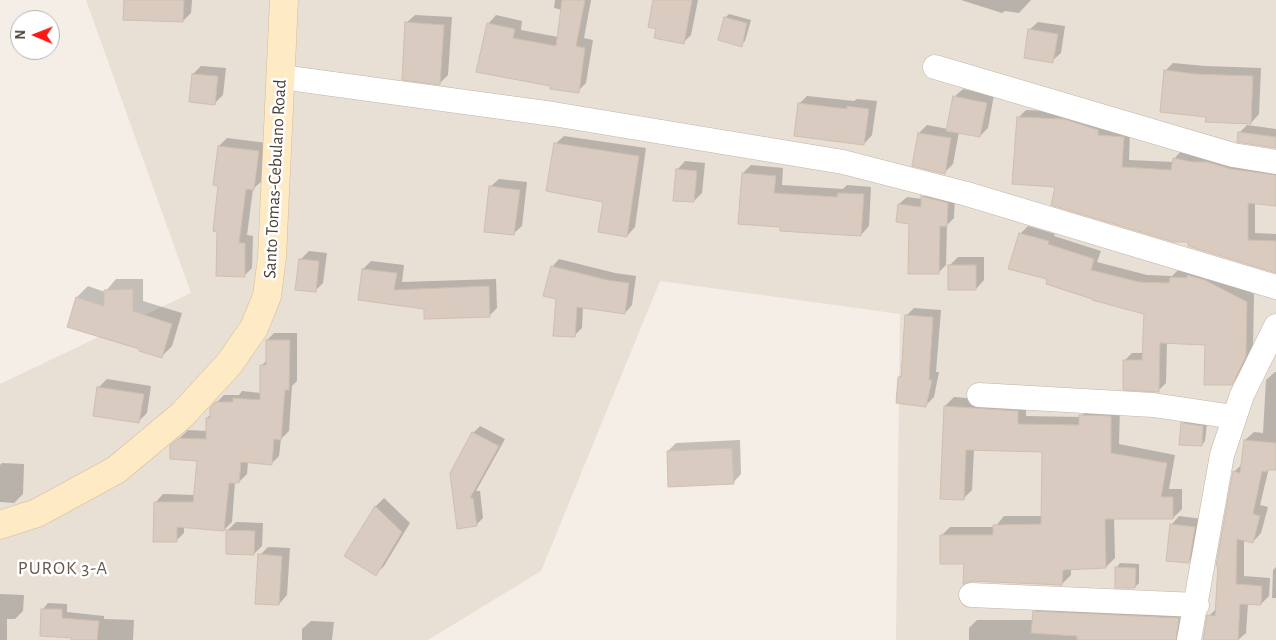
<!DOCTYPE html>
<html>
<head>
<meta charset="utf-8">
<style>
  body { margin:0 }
  #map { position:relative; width:1276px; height:640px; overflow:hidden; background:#f4eee7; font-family:"Alegreya Sans",sans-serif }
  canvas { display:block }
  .north { position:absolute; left:10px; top:10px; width:50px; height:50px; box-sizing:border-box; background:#fff; border:1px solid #b5b2af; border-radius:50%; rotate:271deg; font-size:14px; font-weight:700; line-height:20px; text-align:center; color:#473e36 }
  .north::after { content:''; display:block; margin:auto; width:18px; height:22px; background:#ff1713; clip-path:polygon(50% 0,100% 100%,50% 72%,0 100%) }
</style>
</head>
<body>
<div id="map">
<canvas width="1276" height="640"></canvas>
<div class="north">N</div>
</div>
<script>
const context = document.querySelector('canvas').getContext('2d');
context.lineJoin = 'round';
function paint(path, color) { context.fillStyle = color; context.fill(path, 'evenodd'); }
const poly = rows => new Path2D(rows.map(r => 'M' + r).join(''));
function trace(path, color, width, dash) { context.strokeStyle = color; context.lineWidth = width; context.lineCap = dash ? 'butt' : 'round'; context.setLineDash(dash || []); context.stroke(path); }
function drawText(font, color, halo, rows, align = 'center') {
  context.font = font + ' "Alegreya Sans",sans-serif'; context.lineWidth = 5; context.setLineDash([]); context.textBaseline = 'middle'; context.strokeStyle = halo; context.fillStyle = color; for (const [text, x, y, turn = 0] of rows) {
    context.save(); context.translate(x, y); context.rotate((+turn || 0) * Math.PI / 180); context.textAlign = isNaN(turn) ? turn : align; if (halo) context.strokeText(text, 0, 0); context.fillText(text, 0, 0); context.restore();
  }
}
paint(poly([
  [86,0,1276,0,1276,640,896,640,900,314,660,281,541,571,428,640,0,640,0,384,191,293]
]), '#e8dfd5');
paint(poly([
  [125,0,192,0,191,13,183,21],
  [555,0,591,0,584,38,593,40,586,83,578,91,552,85,488,24,496,15,522,21,521,30,558,37,562,10,554,8],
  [655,0,698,0,691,35,683,43,657,28],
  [961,0,1031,0,1019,13,1005,11,1002,13],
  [729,14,751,20,745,41,741,45,725,18],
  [415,15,452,17,448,75,440,83,406,23],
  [1038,22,1065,26,1061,53,1052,61,1029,30],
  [1173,63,1205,66,1261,68,1259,114,1251,123,1207,115,1165,71],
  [201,66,226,68,223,95,215,103,193,74],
  [963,89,994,95,988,128,980,136,959,132,953,164,944,173,919,133,927,125,948,129,954,97],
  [807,96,854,101,857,99,877,101,872,135,864,144,799,104],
  [1026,110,1072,112,1130,130,1129,160,1173,162,1174,159,1181,151,1276,168,1276,204,1255,202,1255,233,1276,234,1276,271,1189,241,1056,186,1018,118],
  [1247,125,1276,129,1276,147,1239,133],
  [564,136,646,148,635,227,627,236,605,201,555,144],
  [227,138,267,143,262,181,253,189,247,235,253,236,252,268,244,276,218,231,219,146],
  [685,161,705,163,702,193,694,201,677,170],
  [751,165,783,168,782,185,843,189,847,185,871,187,869,226,861,235,782,226,743,173],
  [499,179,527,182,522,226,513,234,490,187],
  [930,189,955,196,954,218,947,225,946,265,938,273,899,204,907,197,922,199],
  [1028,226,1055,234,1054,236,1101,251,1097,262,1147,275,1172,276,1178,270,1213,273,1254,294,1253,347,1239,376,1231,384,1206,343,1167,342,1166,383,1158,391,1125,360,1132,353,1144,353,1145,313,1049,278,1020,234],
  [309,251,327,253,323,283,315,291,301,259],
  [958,257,984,257,984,280,976,289,950,265],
  [559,259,615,273,636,276,632,305,625,313,583,307,582,328,574,336,557,298,552,267],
  [371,261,404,265,402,282,496,279,497,308,489,316,359,299,363,269],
  [116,279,143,279,143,301,182,313,172,346,161,357,141,348,77,297,88,286,105,292],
  [914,308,941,310,936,372,939,372,934,397,926,405,899,377,903,374,906,316],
  [274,333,297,333,297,381,292,386,289,431,281,439,279,456,271,464,248,462,247,474,239,482,235,482,232,522,224,530,184,526,184,533,176,541,156,502,163,494,195,495,198,459,171,446,188,430,207,431,207,418,211,414,211,408,224,395,239,395,242,391,261,393,261,366,267,360,267,340],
  [1275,372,1276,372,1276,469,1269,468,1260,505,1268,507,1261,533,1253,542,1244,539,1244,576,1270,578,1269,596,1261,604,1248,603,1246,633,1238,640,1204,640,1209,616,1217,608,1234,472,1242,464,1245,440,1254,432,1263,433,1266,380],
  [107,379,151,386,147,413,139,421,99,387],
  [954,397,1026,403,1026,416,1081,417,1090,406,1120,408,1119,444,1175,455,1169,489,1182,489,1182,509,1173,518,1114,518,1115,558,1106,567,1071,568,1071,575,1062,584,965,563,941,536,950,527,995,527,1004,516,1043,516,1043,451,974,449,972,490,963,499,945,406],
  [1186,420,1207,423,1205,441,1202,445,1182,424],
  [480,426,505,439,476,491,480,491,483,518,476,525,458,528,473,433],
  [740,440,741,474,733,483,668,451,676,443],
  [2,463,24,464,23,494,14,503,0,502,0,465],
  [384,498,410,523,384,566,376,574,346,556,376,506],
  [1179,516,1203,519,1197,553,1188,562,1171,525],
  [236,522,263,523,262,546,254,554,228,530],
  [268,547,290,548,287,595,279,604,260,555],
  [1120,563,1139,564,1139,583,1135,587,1117,567],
  [1276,567,1276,598,1272,598,1273,570],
  [0,594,24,595,23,611,15,619,7,619,7,640,0,640],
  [48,603,67,604,67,612,104,616,104,619,134,620,133,640,73,640,73,637,43,609],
  [1042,604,1187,610,1187,640,969,640,969,628,977,620,1033,620,1034,612],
  [311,621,334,622,332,640,302,640,302,629]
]), '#0003');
const building = poly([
  [124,0,184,0,183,22,123,20,124,0],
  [562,0,585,0,576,46,585,48,579,93,550,89,550,86,476,72,487,23,515,29,513,38,556,46,562,0],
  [653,0,692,0,684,44,654,38,656,29,648,27,653,0],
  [724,17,747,23,742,47,718,40,724,17],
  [405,22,444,25,440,85,402,80,405,22],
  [1028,29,1058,34,1053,63,1024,58,1028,29],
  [1164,70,1196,74,1253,76,1251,124,1205,122,1206,117,1160,112,1164,70],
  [192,74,218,76,215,105,189,102,192,74],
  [953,96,987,103,980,137,946,131,953,96],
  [798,103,847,109,847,106,869,109,864,145,794,136,798,103],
  [1017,117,1064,119,1098,130,1098,135,1124,137,1122,167,1171,170,1173,158,1193,162,1207,162,1231,169,1276,175,1276,206,1248,203,1248,240,1276,241,1276,273,1188,246,1188,242,1174,242,1051,205,1055,187,1012,184,1017,117],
  [1238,132,1276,137,1276,148,1237,142,1238,132],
  [918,133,951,138,945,174,912,166,918,133],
  [554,143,639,156,627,237,598,232,603,202,546,191,554,143],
  [218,146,259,151,254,190,246,189,239,243,245,243,245,277,216,276,217,232,213,231,218,186,213,185,218,146],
  [676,169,697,171,694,202,673,201,676,169],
  [742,173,776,176,774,193,837,197,838,193,864,194,861,236,780,231,780,227,738,224,742,173],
  [489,186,520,190,514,235,484,232,489,186],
  [921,196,948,203,947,227,940,226,939,274,908,274,909,224,896,222,898,204,921,207,921,196],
  [1019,233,1049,241,1048,244,1094,259,1091,270,1139,282,1169,283,1170,277,1187,278,1187,275,1205,280,1247,302,1246,356,1232,385,1204,385,1205,345,1160,343,1159,392,1123,390,1123,360,1142,360,1144,314,1092,300,1092,299,1046,284,1047,279,1008,269,1019,233],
  [299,259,319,261,316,292,295,290,299,259],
  [948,265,976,265,976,290,948,290,948,265],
  [551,266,607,280,629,283,625,314,577,307,575,337,553,336,556,299,543,296,551,266],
  [362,269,397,273,394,290,489,286,490,317,424,319,424,309,358,300,362,269],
  [133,289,133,311,172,324,162,358,139,351,139,349,67,327,76,297,104,306,104,290,133,289],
  [905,315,933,317,929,380,932,380,926,407,896,403,898,377,901,377,905,315],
  [266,340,290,340,289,390,285,390,281,440,274,439,272,465,241,462,239,483,229,483,224,531,177,527,177,542,153,542,154,502,193,502,197,461,170,459,170,445,179,438,206,439,206,418,210,418,210,408,215,402,233,402,233,398,260,400,260,365,266,365,266,340],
  [97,387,144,394,139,423,93,416,97,387],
  [944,406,1018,411,1018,424,1079,425,1079,415,1111,416,1111,453,1167,463,1161,497,1173,497,1173,519,1105,519,1106,568,1063,570,1062,585,972,581,963,584,964,564,940,564,940,535,993,535,993,525,1041,524,1042,452,966,450,964,500,940,499,944,406],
  [1181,423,1203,426,1202,446,1179,445,1181,423],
  [472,432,499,446,470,498,473,498,477,526,457,529,450,473,472,432],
  [1244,440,1276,443,1276,470,1267,470,1267,472,1262,471,1253,514,1260,516,1253,543,1237,539,1236,584,1262,586,1261,605,1240,604,1238,640,1203,640,1207,615,1215,616,1218,566,1216,566,1233,471,1240,473,1244,440],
  [732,448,734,484,668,487,667,451,732,448],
  [375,506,402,532,376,576,344,556,375,506],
  [1170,524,1195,527,1189,563,1166,561,1170,524],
  [226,530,255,531,254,555,226,554,226,530],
  [258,554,282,556,279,605,255,604,258,554],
  [1115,567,1136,568,1135,588,1115,588,1115,567],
  [41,609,62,609,62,618,99,621,97,640,71,640,72,638,40,636,41,609],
  [1033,611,1179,618,1176,640,1077,640,1077,636,1031,633,1033,611]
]);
paint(building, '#d9cbbf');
trace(building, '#d1bfaf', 1);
const street = poly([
  [935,67,1233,155,1276,162],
  [281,77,553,114,843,162,967,194,1276,287],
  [979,395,1153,405,1234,417],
  [971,595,1197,605],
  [1189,640,1222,455,1242,395,1276,326]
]);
const secondary = poly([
  [0,525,37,513,116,470,182,415,229,364,254,328,267,296,272,257,284,0]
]);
trace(street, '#c0b5a9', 25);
trace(secondary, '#d5bc96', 29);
trace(street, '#fff', 24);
trace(secondary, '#ffeac6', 28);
drawText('18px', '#473e36', '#fff', [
  ["Santo Tomas-Cebulano Road",275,179,-87]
]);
context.letterSpacing = '1px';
drawText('19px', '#6a5a4d', '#fff', [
  ["PUROK 3-A",63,568]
]);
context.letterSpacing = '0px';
</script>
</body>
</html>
